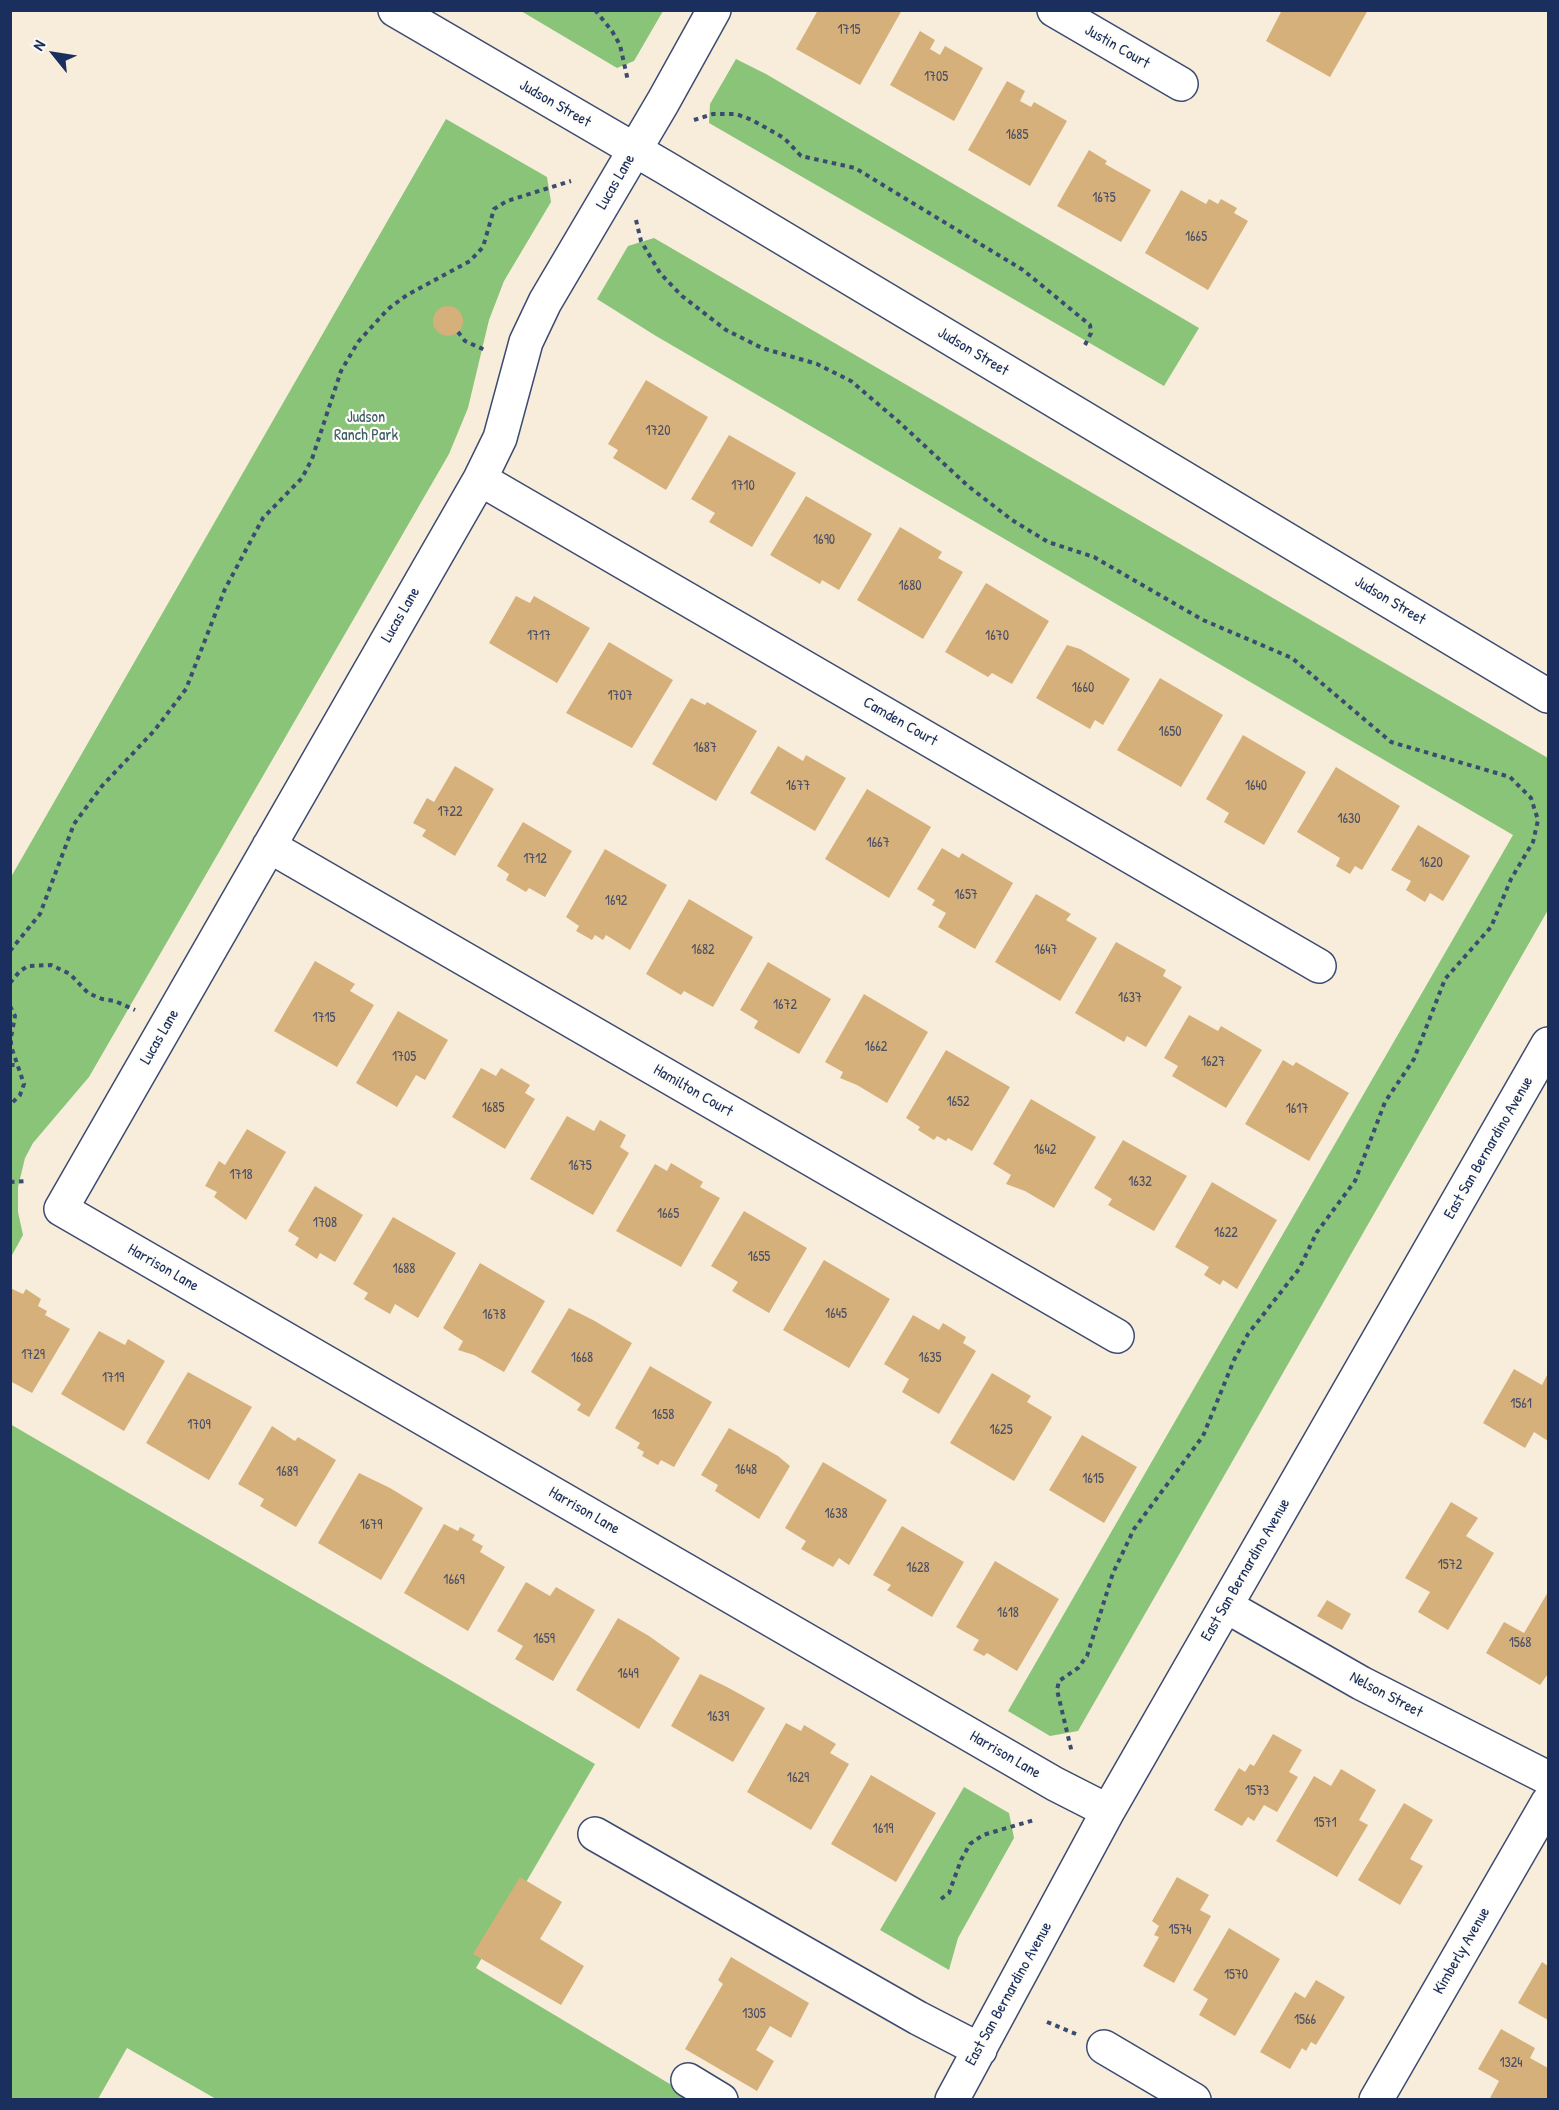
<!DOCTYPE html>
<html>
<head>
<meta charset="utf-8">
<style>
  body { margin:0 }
  #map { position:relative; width:1559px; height:2110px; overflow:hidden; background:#f8eddb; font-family:"Patrick Hand",sans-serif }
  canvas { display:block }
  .frame { position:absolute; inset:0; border:12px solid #1b2f5e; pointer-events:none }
  .north { position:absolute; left:24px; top:24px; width:60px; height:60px; -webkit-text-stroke:4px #fdfcf7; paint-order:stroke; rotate:300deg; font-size:16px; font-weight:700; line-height:24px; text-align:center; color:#1b2f5e }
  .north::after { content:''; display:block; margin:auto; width:21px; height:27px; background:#1b2f5e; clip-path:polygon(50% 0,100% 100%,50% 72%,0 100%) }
</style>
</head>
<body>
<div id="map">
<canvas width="1559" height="2110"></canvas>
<div class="frame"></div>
<div class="north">N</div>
</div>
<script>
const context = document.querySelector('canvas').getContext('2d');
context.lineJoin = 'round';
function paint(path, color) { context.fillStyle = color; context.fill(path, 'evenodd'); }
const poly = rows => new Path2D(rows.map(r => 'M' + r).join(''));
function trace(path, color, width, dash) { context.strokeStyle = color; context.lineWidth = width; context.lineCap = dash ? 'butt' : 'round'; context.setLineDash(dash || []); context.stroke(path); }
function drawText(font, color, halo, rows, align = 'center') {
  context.font = font + ' "Patrick Hand",sans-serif'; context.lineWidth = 4.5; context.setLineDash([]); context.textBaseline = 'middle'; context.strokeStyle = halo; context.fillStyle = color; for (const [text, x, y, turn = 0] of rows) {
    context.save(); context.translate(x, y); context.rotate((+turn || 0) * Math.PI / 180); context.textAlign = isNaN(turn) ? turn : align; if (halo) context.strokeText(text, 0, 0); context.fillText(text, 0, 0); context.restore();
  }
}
paint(poly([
  [521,11,663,11,634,61,617,68],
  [736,59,766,74,1199,328,1164,386,709,123,710,104],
  [446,119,547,177,551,202,504,281,489,320,468,408,449,454,89,1077,33,1143,25,1158,18,1187,18,1212,23,1235,11,1257,11,877],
  [654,238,1548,758,1548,910,1078,1731,1050,1736,1008,1711,1513,835,656,336,597,299,628,246],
  [10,1424,595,1764,476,1968,695,2099,216,2099,127,2048,98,2099,11,2099],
  [964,1787,1009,1813,1014,1838,958,1938,949,1970,880,1930]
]), '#89c479');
paint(poly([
  [818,10,902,10,860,85,796,49],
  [1282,10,1368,10,1330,77,1266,41],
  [920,31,935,40,930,49,940,55,945,46,983,68,954,121,890,85],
  [1007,81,1025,91,1020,101,1031,107,1034,102,1067,121,1030,186,968,150],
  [1089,150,1107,161,1105,164,1151,190,1121,242,1057,206],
  [1181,190,1206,204,1209,199,1218,204,1221,199,1237,208,1234,213,1248,221,1208,290,1145,253],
  '433 321a15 15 0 1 1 30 0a15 15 0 1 1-30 0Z',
  [646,380,708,417,666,490,613,458,618,450,608,444],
  [729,435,796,473,752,547,709,522,715,513,691,499],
  [806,496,872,534,839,590,822,580,820,584,770,555],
  [900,527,942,552,938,558,963,572,923,639,857,600],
  [986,583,1049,621,1012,684,992,673,988,677,945,652],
  [516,596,530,603,534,596,590,628,557,683,489,643],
  [609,642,673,680,632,748,566,713],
  [1067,645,1080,649,1130,679,1103,725,1095,720,1090,729,1036,698],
  [1160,678,1223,715,1181,787,1117,750],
  [691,698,705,705,707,702,757,731,716,801,652,764],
  [1243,735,1306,772,1264,845,1224,822,1229,813,1206,799],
  [778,746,803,761,806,755,846,778,815,831,750,793],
  [455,766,494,789,455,856,422,836,426,830,413,823,427,798,434,802],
  [1336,767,1400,806,1362,870,1355,866,1350,874,1336,866,1340,858,1297,832],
  [867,789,931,827,889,898,825,859],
  [523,822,572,851,545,897,529,888,526,892,506,880,509,874,497,866],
  [1418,825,1470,856,1443,901,1430,893,1425,902,1406,890,1411,881,1391,870],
  [942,848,959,858,962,853,1013,883,975,949,938,927,946,913,932,905,935,900,917,889],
  [605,849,667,885,630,950,606,935,603,940,595,935,592,940,576,931,579,926,566,917],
  [1036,894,1071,914,1066,920,1097,938,1060,1001,995,962],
  [689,899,753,937,713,1007,684,991,681,995,646,974],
  [1116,942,1166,970,1163,976,1182,987,1146,1047,1127,1036,1124,1042,1075,1013],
  [315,961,355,984,350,991,374,1005,337,1067,274,1031],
  [768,962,831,999,799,1054,754,1028,758,1021,740,1010],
  [864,994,928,1032,887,1103,857,1085,840,1078,843,1072,825,1062],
  [398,1011,448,1040,425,1080,416,1075,397,1107,356,1083],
  [1189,1015,1218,1031,1221,1026,1262,1050,1226,1108,1172,1076,1178,1066,1164,1058],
  [946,1050,1010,1087,972,1151,948,1138,946,1141,937,1136,934,1140,918,1130,920,1127,906,1118],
  [1283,1060,1293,1066,1296,1062,1349,1093,1309,1161,1245,1124],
  [481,1068,496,1076,501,1068,530,1085,525,1093,535,1099,505,1149,452,1117],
  [1031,1099,1096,1137,1054,1208,1025,1191,1006,1184,1011,1175,993,1164],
  [567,1116,594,1131,600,1120,626,1135,620,1147,629,1153,593,1215,530,1179],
  [247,1129,286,1152,246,1220,214,1197,217,1192,205,1186,219,1161,225,1165],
  [1123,1140,1187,1176,1154,1231,1108,1205,1112,1199,1094,1188],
  [671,1163,703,1182,700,1187,720,1198,681,1267,616,1231,655,1164,667,1171],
  [1212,1182,1277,1220,1237,1289,1223,1280,1220,1285,1204,1275,1209,1267,1175,1247],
  [315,1186,363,1215,335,1262,320,1253,317,1259,295,1245,299,1238,288,1231],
  [744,1211,807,1248,769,1313,732,1291,738,1282,711,1266],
  [393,1217,456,1253,418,1318,395,1304,390,1314,364,1299,368,1293,353,1284],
  [824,1260,890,1299,849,1368,783,1330],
  [480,1263,545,1301,504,1372,474,1355,458,1350,463,1341,443,1328],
  [10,1288,23,1294,26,1289,41,1299,38,1306,47,1311,45,1315,70,1329,32,1393,10,1381],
  [569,1308,593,1320,632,1343,589,1417,577,1410,581,1404,531,1372],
  [913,1315,939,1330,943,1323,966,1337,963,1343,976,1351,939,1414,902,1392,909,1379,884,1364],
  [99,1331,125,1345,128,1339,165,1361,124,1431,61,1394],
  [650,1366,712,1402,674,1467,661,1460,658,1465,642,1456,644,1452,637,1448,640,1443,615,1428],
  [1514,1369,1542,1385,1548,1373,1548,1441,1534,1432,1525,1448,1483,1423],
  [188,1372,252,1407,209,1480,146,1443],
  [992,1373,1031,1396,1027,1402,1052,1417,1014,1481,950,1443],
  [272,1426,295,1441,298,1437,336,1460,296,1527,260,1506,264,1499,238,1484],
  [729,1428,778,1456,790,1466,759,1519,715,1491,718,1485,701,1475],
  [1082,1435,1137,1467,1104,1523,1049,1490],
  [823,1462,887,1500,849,1565,839,1558,833,1567,801,1549,806,1541,785,1528],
  [359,1473,390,1488,423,1508,381,1580,318,1543],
  [1451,1502,1478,1518,1466,1536,1494,1553,1448,1630,1418,1612,1430,1592,1405,1578],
  [444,1524,458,1531,460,1527,475,1535,472,1540,483,1546,480,1552,505,1567,468,1631,404,1593],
  [902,1526,964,1562,932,1617,887,1590,891,1585,873,1575],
  [995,1561,1059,1599,1017,1671,987,1653,984,1656,973,1650,979,1640,956,1627],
  [526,1582,550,1596,556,1587,595,1610,553,1681,515,1659,523,1646,497,1631],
  [1548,1592,1548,1674,1540,1685,1486,1653,1504,1622,1524,1633],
  [1327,1600,1351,1614,1342,1630,1317,1616],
  [618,1618,649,1636,680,1658,639,1729,576,1690],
  [700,1674,727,1687,765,1708,733,1762,671,1726],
  [786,1723,801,1731,804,1725,836,1744,830,1753,849,1764,811,1830,747,1792],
  [1273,1734,1302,1750,1289,1772,1298,1777,1277,1812,1264,1805,1254,1821,1248,1817,1242,1826,1214,1810,1239,1768,1245,1772,1250,1764,1254,1766],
  [1341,1769,1376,1790,1359,1820,1368,1825,1337,1877,1276,1841,1314,1776,1331,1786],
  [871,1775,936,1813,896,1882,831,1844],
  [1404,1803,1433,1820,1410,1859,1423,1866,1400,1905,1358,1880],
  [520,1877,562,1902,540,1939,584,1966,561,2005,473,1954],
  [1177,1877,1209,1895,1200,1910,1211,1916,1174,1983,1143,1966,1159,1937,1154,1935,1159,1926,1152,1921],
  [1229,1928,1280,1959,1235,2036,1199,2015,1208,1999,1193,1990],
  [731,1957,809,2003,791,2038,770,2026,756,2050,774,2061,757,2091,685,2049,723,1984,718,1980],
  [1542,1962,1548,1966,1548,2020,1518,2003],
  [1316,1980,1345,1997,1316,2045,1311,2042,1306,2051,1302,2048,1290,2069,1260,2052,1295,1992,1305,1998],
  [1501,2029,1535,2048,1530,2058,1548,2068,1548,2100,1489,2100,1499,2081,1478,2069]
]), '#d6b07b');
const minor = poly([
  [395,10,666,168,1548,696],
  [714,10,663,102,545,302,526,342,500,438,480,479,61,1209,1055,1784,1108,1811],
  [1054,10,1181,84],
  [480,479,1319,966],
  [269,846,1117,1336],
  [1226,1606,1361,1683,1548,1778],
  [595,1834,918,2018,980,2050],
  [1104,2047,1194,2100],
  [688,2080,721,2100],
  [952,2100,1108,1811,1548,1044],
  [1376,2100,1548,1802]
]);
trace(minor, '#3c4c71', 36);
trace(poly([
  [595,10,612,31,620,45,628,81],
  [694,120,713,114,736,114,752,120,784,138,801,156,855,168,1023,270,1090,325,1091,333,1085,345],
  [636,220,641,241,660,273,682,296,726,330,762,348,817,364,851,381,899,422,968,486,1012,520,1048,542,1094,557,1203,620,1292,658,1391,742,1510,777,1531,798,1538,820,1533,842,1511,879,1491,927,1445,979,1414,1059,1385,1102,1355,1181,1317,1232,1299,1269,1248,1334,1234,1360,1203,1436,1134,1529,1113,1573,1087,1656,1078,1668,1059,1681,1057,1690,1072,1753],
  [458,332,465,341,485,350],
  [10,951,40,914,74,824,102,786,154,731,186,689,225,589,263,518,302,478,312,459,341,371,358,342,388,309,407,295,470,261,483,247,494,209,507,201,571,181],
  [10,983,20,971,28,966,51,965,70,974,88,993,102,999,115,1001,135,1010],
  [10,1006,15,1016,11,1038,11,1046,24,1084,20,1095,10,1105],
  [10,1065,17,1065],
  [10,1182,26,1181],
  [941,1899,949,1893,961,1860,970,1844,983,1835,1034,1820],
  [1047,2022,1076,2034]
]), '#3c4c71', 4, [4.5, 4.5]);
trace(minor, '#fff', 33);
drawText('14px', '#4a4f65', null, [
  ["1715",849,30],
  ["1705",936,77],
  ["1685",1017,135],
  ["1675",1104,198],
  ["1665",1196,237],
  ["1720",658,431],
  ["1710",743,486],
  ["1690",824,540],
  ["1680",910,586],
  ["1717",539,636],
  ["1670",997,636],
  ["1660",1083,688],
  ["1707",620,696],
  ["1650",1170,732],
  ["1687",705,748],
  ["1677",798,786],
  ["1640",1256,786],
  ["1722",450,812],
  ["1630",1349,819],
  ["1667",878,843],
  ["1712",535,859],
  ["1620",1431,863],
  ["1657",966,895],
  ["1692",616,901],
  ["1682",703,950],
  ["1647",1046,950],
  ["1637",1130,998],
  ["1672",785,1005],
  ["1715",324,1018],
  ["1662",876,1047],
  ["1705",404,1057],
  ["1627",1213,1062],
  ["1652",958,1102],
  ["1685",493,1108],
  ["1617",1297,1109],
  ["1642",1045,1150],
  ["1675",580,1166],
  ["1718",241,1175],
  ["1632",1140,1182],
  ["1665",668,1214],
  ["1708",325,1223],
  ["1622",1226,1233],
  ["1655",759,1257],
  ["1688",404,1269],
  ["1645",836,1314],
  ["1678",494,1315],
  ["1729",33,1355],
  ["1668",582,1358],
  ["1635",930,1358],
  ["1719",113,1378],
  ["1561",1521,1404],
  ["1658",663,1415],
  ["1709",199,1425],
  ["1625",1001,1430],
  ["1648",746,1470],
  ["1689",287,1472],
  ["1615",1093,1479],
  ["1638",836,1514],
  ["1679",371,1525],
  ["1572",1450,1565],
  ["1628",918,1568],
  ["1669",454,1580],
  ["1618",1008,1613],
  ["1659",544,1639],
  ["1568",1520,1643],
  ["1649",628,1674],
  ["1639",718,1717],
  ["1629",798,1778],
  ["1573",1257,1791],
  ["1571",1325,1823],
  ["1619",883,1829],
  ["1574",1180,1930],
  ["1570",1236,1975],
  ["1305",754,2014],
  ["1566",1305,2020],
  ["1324",1511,2063]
]);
drawText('16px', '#1b2f5e', '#fdfcf7', [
  ["Justin Court",1117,47,30],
  ["Judson Street",555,104,30],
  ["Lucas Lane",616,182,-60],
  ["Judson Street",973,352,31],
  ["Judson Street",1390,601,31],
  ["Lucas Lane",401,615,-60],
  ["Camden Court",900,722,30],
  ["Lucas Lane",160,1037,-60],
  ["Hamilton Court",693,1091,30],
  ["East San Bernardino Avenue",1489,1148,-60],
  ["Harrison Lane",163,1268,30],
  ["Harrison Lane",584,1511,30],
  ["East San Bernardino Avenue",1246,1570,-60],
  ["Nelson Street",1386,1695,28],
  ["Harrison Lane",1005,1755,30],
  ["Kimberly Avenue",1462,1951,-60],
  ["East San Bernardino Avenue",1009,1994,-61]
]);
drawText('16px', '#3c5c66', '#fdfcf7', [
  ["Judson",366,418],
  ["Ranch Park",366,436]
]);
</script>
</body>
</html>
